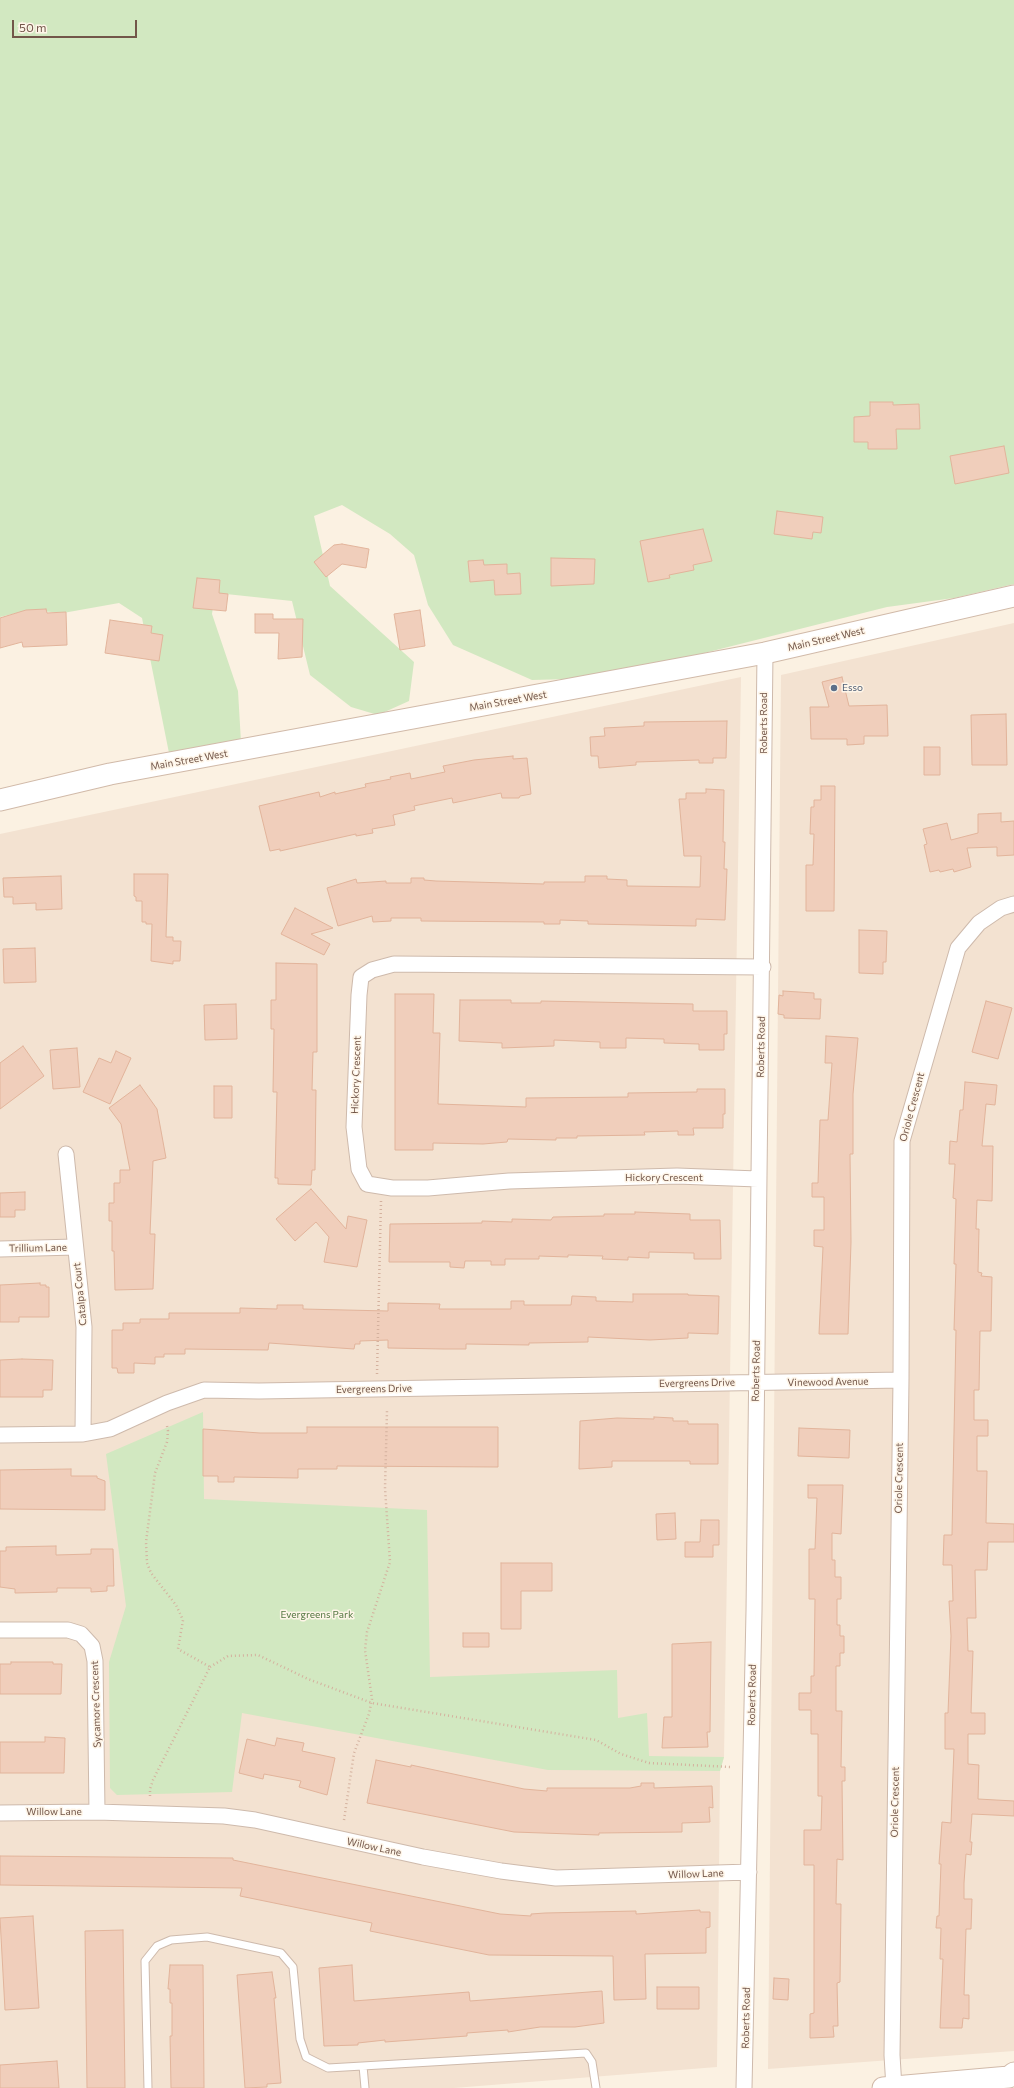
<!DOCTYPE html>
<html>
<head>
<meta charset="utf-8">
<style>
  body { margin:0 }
  #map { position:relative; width:1014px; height:2088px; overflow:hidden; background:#fbf1e2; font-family:Commissioner,sans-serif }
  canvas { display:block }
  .scale { position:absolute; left:12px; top:20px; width:125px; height:18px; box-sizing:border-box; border:2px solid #725649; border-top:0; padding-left:5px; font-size:12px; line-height:14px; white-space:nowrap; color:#725649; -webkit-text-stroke:3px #fef5e8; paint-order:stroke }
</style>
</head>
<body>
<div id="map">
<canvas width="1014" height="2088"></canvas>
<div class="scale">50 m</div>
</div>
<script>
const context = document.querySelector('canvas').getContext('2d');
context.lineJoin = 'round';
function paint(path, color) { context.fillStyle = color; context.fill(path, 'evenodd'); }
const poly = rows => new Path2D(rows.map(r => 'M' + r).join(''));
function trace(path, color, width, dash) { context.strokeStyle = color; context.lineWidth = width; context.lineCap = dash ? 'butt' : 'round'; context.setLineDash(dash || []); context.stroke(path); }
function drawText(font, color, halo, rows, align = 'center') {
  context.font = font + ' Commissioner,sans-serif'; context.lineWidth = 3; context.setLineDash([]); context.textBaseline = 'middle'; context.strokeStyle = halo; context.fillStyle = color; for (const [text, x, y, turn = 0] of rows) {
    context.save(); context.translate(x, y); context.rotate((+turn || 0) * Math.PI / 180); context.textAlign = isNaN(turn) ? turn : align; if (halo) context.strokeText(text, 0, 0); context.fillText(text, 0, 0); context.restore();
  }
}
paint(poly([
  [1014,623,1014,2051,768,2069,781,675],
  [741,677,724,1757,720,1771,717,2067,454,2088,0,2088,0,834]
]), '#f3e2d1');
paint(poly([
  [0,0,1014,0,1014,584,954,598,887,607,605,678,532,680,453,645,428,605,414,555,390,534,342,505,314,516,330,586,414,662,409,701,378,715,351,707,310,675,292,601,226,594,214,600,212,614,238,691,241,742,169,753,142,618,119,603,63,613,29,610,0,617],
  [203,1412,204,1499,427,1510,430,1677,617,1670,618,1718,647,1713,649,1756,724,1757,720,1771,548,1770,242,1713,232,1792,117,1795,110,1788,109,1662,126,1606,106,1454]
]), '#d2e8c1');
const building = poly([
  [870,402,893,402,893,405,919,404,920,429,896,429,897,449,868,449,868,442,854,442,854,417,870,416,870,402],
  [1004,446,1009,473,955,484,950,456,1004,446],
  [777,511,823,517,821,533,813,532,812,539,774,534,777,511],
  [703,529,712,561,693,565,694,570,669,575,670,578,648,582,640,541,703,529],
  [342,544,369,549,366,568,342,564,326,577,314,562,334,545,342,544],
  [551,558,595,559,594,584,551,586,551,558],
  [483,560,484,565,507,564,507,574,520,573,521,594,495,595,494,580,470,582,468,561,483,560],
  [197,578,220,580,219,593,228,594,226,611,193,608,197,578],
  [46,609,47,613,66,612,67,645,23,647,22,642,0,648,0,618,26,610,46,609],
  [420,610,425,646,400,650,394,614,420,610],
  [255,614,273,614,273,619,303,619,302,657,278,659,279,633,255,633,255,614],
  [110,620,152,626,151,633,163,635,159,661,105,653,110,620],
  [842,677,849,706,887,705,888,736,864,736,864,744,847,745,847,739,811,739,810,707,829,707,822,682,842,677],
  [1006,714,1007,765,972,765,971,715,1006,714],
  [727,721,726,758,713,758,713,763,699,763,699,760,636,762,636,765,599,768,598,756,591,756,590,737,605,736,604,728,644,726,644,722,727,721],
  [924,747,940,747,940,775,924,775,924,747],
  [513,756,513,759,527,758,531,794,520,796,519,798,502,798,501,793,453,803,452,798,414,806,415,810,393,815,395,825,372,829,373,833,356,836,356,834,280,851,280,849,270,851,259,806,319,792,320,797,335,792,335,794,366,787,365,784,391,779,390,777,410,773,411,779,445,772,443,766,474,760,513,756],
  [821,786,835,786,834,911,806,911,806,865,813,865,814,834,810,834,811,807,814,807,814,800,821,800,821,786],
  [706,789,724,790,723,842,725,842,724,869,727,869,725,920,696,919,696,926,588,924,588,921,560,920,560,924,544,924,544,922,421,921,421,918,391,918,391,921,373,922,372,916,338,926,327,888,356,879,357,883,386,881,386,883,411,883,411,878,424,878,424,880,436,881,544,884,544,882,585,882,585,876,607,876,607,879,627,880,627,886,700,887,701,856,684,856,679,799,686,799,686,793,706,793,706,789],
  [1001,813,1001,822,1014,821,1014,855,997,856,997,847,967,848,971,867,954,872,953,869,940,872,939,870,930,872,924,845,927,844,923,829,947,823,951,840,978,833,978,814,1001,813],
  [134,874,168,874,166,937,173,937,173,941,181,941,180,961,173,961,173,964,151,961,152,924,146,924,146,922,142,922,142,901,136,901,136,897,134,896,134,874],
  [61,876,62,909,36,910,36,903,13,904,13,897,4,897,3,878,61,876],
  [295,908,333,928,311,934,330,944,324,955,281,934,295,908],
  [859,930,887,931,886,962,883,962,883,974,859,973,859,930],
  [35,948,36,982,4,983,3,949,35,948],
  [276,963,317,964,317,1052,313,1052,312,1090,316,1090,315,1170,312,1170,311,1185,278,1184,278,1178,275,1178,277,1092,273,1092,274,1029,271,1029,271,1000,276,1000,276,963],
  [783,991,814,993,814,999,821,999,820,1019,784,1018,784,1015,778,1014,779,995,783,996,783,991],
  [395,994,434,994,433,1033,440,1033,438,1104,526,1107,526,1098,628,1097,628,1093,697,1092,697,1089,725,1089,725,1114,723,1114,723,1128,693,1128,694,1135,678,1135,678,1131,644,1132,645,1135,577,1136,577,1138,556,1138,556,1140,508,1139,507,1142,483,1144,433,1143,433,1150,395,1150,395,994],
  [460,1000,511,1000,511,1003,541,1003,541,1001,693,1004,693,1011,727,1011,727,1034,724,1034,724,1050,699,1050,699,1044,664,1043,664,1039,626,1038,626,1048,600,1048,600,1042,554,1040,554,1046,502,1048,502,1043,459,1041,460,1000],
  [986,1001,1012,1008,998,1059,972,1052,986,1001],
  [236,1004,237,1039,205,1040,204,1005,236,1004],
  [826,1036,858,1038,853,1094,853,1154,850,1154,851,1242,848,1334,819,1334,823,1247,814,1246,814,1230,824,1230,824,1197,812,1197,812,1183,818,1183,820,1120,828,1120,832,1063,825,1063,826,1036],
  [23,1046,44,1076,0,1109,0,1063,23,1046],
  [77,1048,80,1087,53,1089,50,1050,77,1048],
  [116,1051,131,1058,110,1104,83,1092,99,1058,111,1063,116,1051],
  [965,1082,997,1085,995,1105,986,1104,982,1146,993,1146,992,1201,977,1200,976,1229,979,1229,978,1272,982,1273,981,1276,992,1277,991,1331,980,1331,979,1390,974,1390,974,1420,988,1420,988,1436,977,1436,977,1471,987,1471,986,1523,1014,1524,1014,1542,988,1542,987,1570,975,1570,976,1618,967,1618,968,1651,973,1651,971,1713,985,1713,985,1734,968,1734,968,1764,979,1765,978,1799,1014,1801,1014,1816,972,1814,970,1842,972,1842,971,1855,966,1854,964,1883,964,1899,972,1899,971,1929,966,1929,964,1995,969,1995,969,2019,963,2018,962,2028,940,2028,943,1959,940,1959,941,1928,936,1928,937,1916,939,1916,941,1864,939,1864,942,1822,951,1823,954,1749,945,1749,945,1713,948,1713,951,1636,949,1601,953,1601,952,1565,943,1565,944,1535,952,1535,956,1330,954,1330,956,1264,954,1264,956,1199,953,1198,955,1164,949,1164,950,1141,957,1142,960,1110,963,1110,965,1082],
  [140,1085,157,1109,166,1158,153,1161,150,1234,155,1234,153,1289,115,1290,114,1251,112,1251,112,1221,109,1221,109,1203,114,1203,114,1183,120,1183,120,1170,130,1170,121,1124,109,1108,140,1085],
  [214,1086,232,1086,232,1118,214,1118,214,1086],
  [311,1189,346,1229,348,1216,367,1220,357,1267,324,1262,329,1237,316,1222,295,1241,276,1219,311,1189],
  [25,1192,25,1210,15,1210,15,1217,0,1217,0,1193,25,1192],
  [635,1212,690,1214,690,1220,720,1220,721,1259,694,1259,694,1253,649,1252,649,1258,628,1257,628,1260,602,1259,603,1256,568,1255,568,1257,539,1256,539,1259,505,1259,505,1265,491,1265,491,1261,465,1261,464,1268,450,1267,450,1262,389,1262,390,1224,482,1223,482,1221,512,1222,512,1219,551,1220,553,1217,604,1216,604,1214,635,1214,635,1212],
  [40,1283,40,1285,46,1285,46,1287,49,1287,49,1317,19,1317,19,1322,0,1322,0,1285,40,1283],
  [633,1294,688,1294,688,1295,719,1296,718,1334,688,1333,688,1338,650,1340,588,1337,588,1342,529,1343,529,1345,466,1344,466,1349,444,1349,388,1348,388,1340,360,1341,360,1344,355,1344,354,1349,269,1343,268,1350,185,1349,185,1354,164,1354,164,1357,155,1357,155,1364,134,1363,134,1373,118,1373,117,1368,112,1368,112,1330,123,1330,123,1323,140,1323,140,1319,169,1319,169,1313,240,1313,240,1308,277,1309,277,1305,303,1305,303,1309,388,1311,388,1303,440,1304,439,1309,511,1309,511,1301,524,1301,524,1305,571,1305,572,1296,596,1297,596,1301,633,1302,633,1294],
  [22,1359,53,1360,52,1390,43,1390,43,1397,0,1397,0,1360,22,1359],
  [654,1417,673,1418,673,1421,688,1421,688,1424,718,1424,718,1464,690,1464,690,1461,612,1461,612,1467,579,1469,580,1421,617,1418,654,1419,654,1417],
  [307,1427,498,1427,498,1467,337,1466,337,1469,298,1469,298,1478,234,1477,234,1482,218,1482,218,1476,203,1476,203,1429,260,1433,307,1433,307,1427],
  [799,1428,850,1430,849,1458,798,1456,799,1428],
  [71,1469,71,1476,97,1476,97,1478,105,1481,105,1510,0,1509,0,1470,71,1469],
  [808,1485,843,1485,841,1534,832,1533,832,1560,835,1560,835,1577,841,1577,841,1599,837,1599,837,1625,840,1625,840,1636,844,1636,844,1653,840,1653,840,1666,836,1666,836,1711,842,1711,841,1767,845,1767,845,1781,842,1781,843,1860,837,1859,836,1904,841,1904,840,1982,837,1983,838,2026,833,2026,834,2037,810,2038,810,2014,814,2013,814,1865,804,1865,804,1830,821,1830,822,1796,818,1796,818,1734,811,1734,811,1710,799,1710,799,1693,811,1693,811,1676,814,1676,815,1599,809,1599,809,1549,815,1549,817,1498,808,1498,808,1485],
  [675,1513,676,1539,657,1540,656,1514,675,1513],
  [701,1520,719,1520,719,1545,713,1545,713,1557,685,1557,685,1542,700,1542,701,1520],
  [56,1546,56,1555,91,1554,91,1549,113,1549,114,1586,107,1586,107,1591,91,1592,91,1588,57,1588,57,1592,15,1593,15,1589,0,1587,0,1551,6,1551,6,1547,56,1546],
  [501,1563,552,1563,552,1591,521,1591,521,1629,501,1629,501,1563],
  [463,1633,489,1633,489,1647,463,1647,463,1633],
  [711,1642,710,1732,707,1732,708,1747,662,1748,664,1717,672,1717,672,1644,711,1642],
  [11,1662,53,1662,53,1664,62,1664,61,1694,0,1694,0,1664,11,1664,11,1662],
  [45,1737,65,1738,64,1773,0,1773,0,1742,45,1742,45,1737],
  [277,1738,304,1743,302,1751,335,1758,327,1795,299,1787,301,1781,264,1774,263,1779,239,1773,247,1739,275,1746,277,1738],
  [376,1760,411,1767,411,1765,524,1789,547,1791,547,1788,630,1788,641,1786,641,1783,654,1783,654,1788,712,1786,713,1808,709,1807,710,1822,682,1823,682,1832,599,1833,599,1835,514,1832,367,1803,376,1760],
  [0,1856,233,1858,233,1860,500,1914,531,1916,531,1914,545,1913,636,1911,636,1914,700,1910,700,1912,710,1912,710,1927,706,1928,706,1953,645,1954,646,1999,614,2000,613,1956,489,1955,370,1931,372,1923,240,1896,242,1888,0,1885,0,1856],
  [33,1916,39,2008,5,2010,0,1918,33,1916],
  [123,1930,125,2088,87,2088,85,1931,123,1930],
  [170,1965,203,1965,204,2088,171,2088,170,2036,172,2036,172,2003,170,2003,170,1989,168,1989,170,1965],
  [352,1965,354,2001,469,1992,470,2001,602,1991,604,2023,575,2027,540,2027,508,2032,508,2030,494,2031,467,2033,467,2036,385,2042,385,2040,358,2043,358,2045,324,2046,319,1968,352,1965],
  [272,1972,276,1998,274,1998,281,2083,267,2084,267,2087,245,2088,237,1975,272,1972],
  [774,1978,789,1979,788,2000,773,1999,774,1978],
  [657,1987,699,1987,699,2009,657,2009,657,1987],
  [57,2061,59,2088,0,2088,0,2065,57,2061]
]);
paint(building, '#f0cebb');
trace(building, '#e2b49b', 1);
const service = poly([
  [363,2066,365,2088],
  [148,2088,145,1961,157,1946,171,1940,207,1937,281,1953,293,1967,300,2039,306,2057,328,2068,586,2053,592,2062,596,2088]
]);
const minor = poly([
  [66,1154,84,1327,83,1434],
  [758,1179,677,1176,509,1181,428,1188,392,1188,367,1184,359,1169,354,1127,359,995,361,977,372,970,394,964,763,967],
  [0,1249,75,1247],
  [0,1435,83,1434,110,1429,167,1403,204,1390,259,1391,901,1380],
  [0,1630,68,1630,81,1634,92,1646,95,1661,97,1812],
  [0,1813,97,1812,224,1816,255,1820,423,1857,501,1871,556,1878,749,1872],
  [744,2088,754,1611,765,653],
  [894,2088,892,2055,901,1380,902,1141,958,948,979,923,1001,908,1014,904]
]);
const secondary = poly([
  [0,800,110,774,765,653,1014,596],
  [883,2088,1009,2077,1014,2073]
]);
trace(service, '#cebaac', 9);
trace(minor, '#cebaac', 17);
trace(secondary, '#d1baa9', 23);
trace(poly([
  [377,1374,381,1201],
  [210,1667,228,1656,258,1655,308,1679,372,1703,596,1740,621,1754,649,1763,731,1767],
  [150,1796,150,1789,153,1780,210,1667,178,1649,183,1620,176,1605,151,1573,147,1563,146,1542,155,1473,167,1442,168,1431,167,1426],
  [344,1820,354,1753,369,1714,372,1699,365,1650,367,1632,390,1562,385,1488,387,1411]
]), '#d4b19e', 2.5, [1, 3]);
trace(service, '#fff', 7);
trace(minor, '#fff', 15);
trace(secondary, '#fff', 21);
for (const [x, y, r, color] of [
  [834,688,4,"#5c6f8a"]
]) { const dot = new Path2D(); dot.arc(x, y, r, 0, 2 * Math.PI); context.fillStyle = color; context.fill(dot); trace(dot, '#fef5e8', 1.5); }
drawText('10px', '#725649', '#fef5e8', [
  ["Main Street West",826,639,-13],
  ["Main Street West",508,701,-10],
  ["Roberts Road",764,723,-90],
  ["Main Street West",189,760,-10],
  ["Roberts Road",761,1047,-89],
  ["Hickory Crescent",356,1075,-88],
  ["Oriole Crescent",912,1107,-75],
  ["Hickory Crescent",664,1178],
  ["Trillium Lane",38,1248,-1],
  ["Catalpa Court",80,1294,-96],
  ["Roberts Road",756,1371,-89],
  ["Vinewood Avenue",828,1382,-1],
  ["Evergreens Drive",697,1383,-1],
  ["Evergreens Drive",374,1389,-1],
  ["Oriole Crescent",899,1478,-89],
  ["Roberts Road",752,1695,-89],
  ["Sycamore Crescent",96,1704,-92],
  ["Oriole Crescent",895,1802,-89],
  ["Willow Lane",54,1812],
  ["Willow Lane",374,1847,12],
  ["Willow Lane",696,1874,-2],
  ["Roberts Road",746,2018,-89]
]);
drawText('10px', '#4e5e75', '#fef5e8', [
  ["Esso",842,688]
], 'left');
drawText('10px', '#547842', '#fef5e8', [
  ["Evergreens Park",317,1615]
]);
</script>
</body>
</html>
